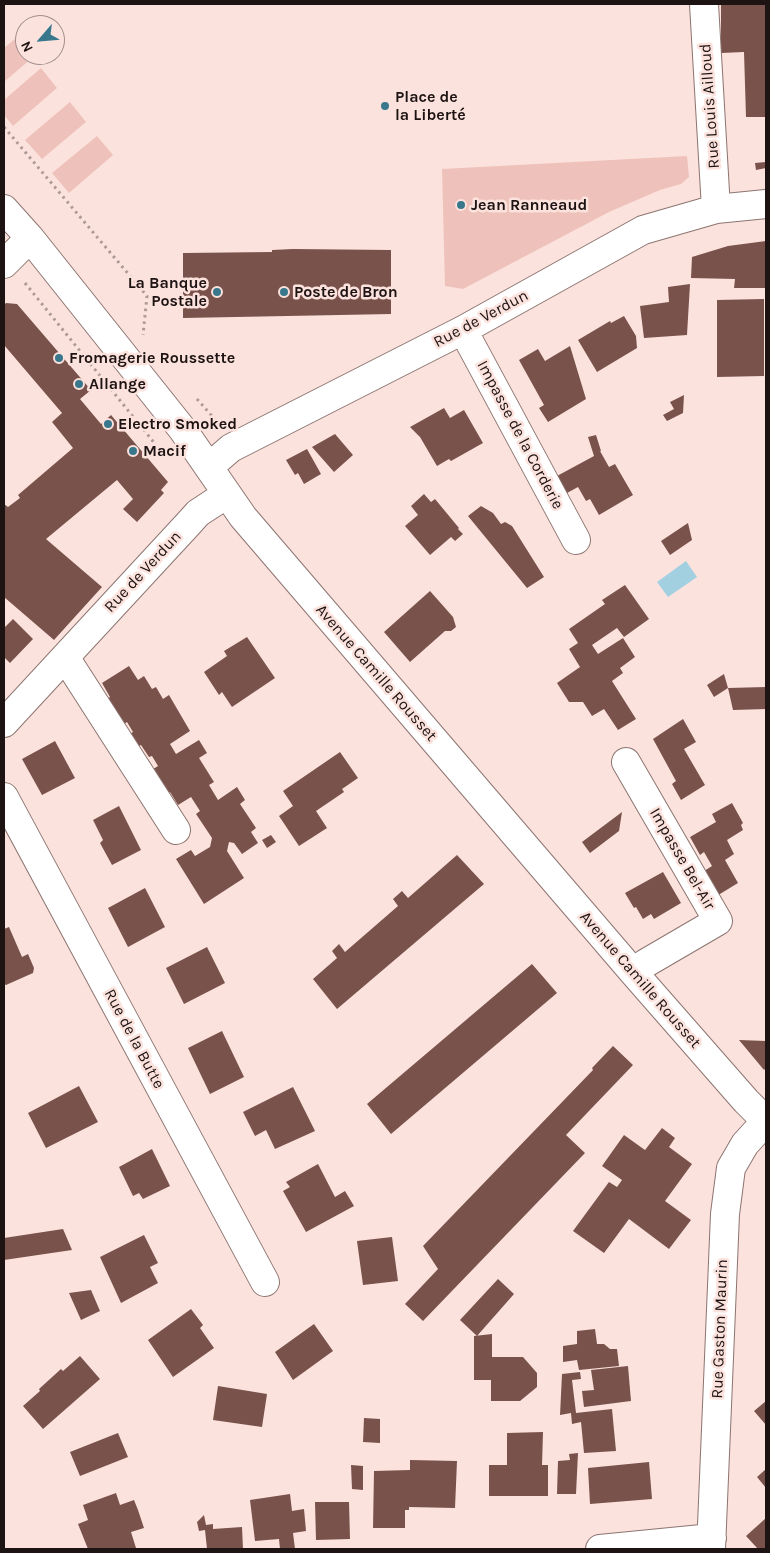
<!DOCTYPE html>
<html>
<head>
<meta charset="utf-8">
<style>
  body { margin:0 }
  #map { position:relative; width:770px; height:1553px; overflow:hidden; background:#fce2dd; font-family:Karla,sans-serif }
  canvas { display:block }
  .frame { position:absolute; inset:0; border:5px solid #1c1312; pointer-events:none }
  .north { position:absolute; left:15px; top:15px; width:50px; height:50px; box-sizing:border-box; background:#fce2dd; border:1px solid #a28f8c; border-radius:50%; rotate:243deg; font-size:14px; font-weight:700; line-height:20px; text-align:center; color:#1c1312 }
  .north::after { content:''; display:block; margin:auto; width:18px; height:22px; background:#38778c; clip-path:polygon(50% 0,100% 100%,50% 72%,0 100%) }
</style>
</head>
<body>
<div id="map">
<canvas width="770" height="1553"></canvas>
<div class="frame"></div>
<div class="north">N</div>
</div>
<script>
const context = document.querySelector('canvas').getContext('2d');
context.lineJoin = 'round';
function paint(path, color) { context.fillStyle = color; context.fill(path, 'evenodd'); }
const poly = rows => new Path2D(rows.map(r => 'M' + r).join(''));
function trace(path, color, width, dash) { context.strokeStyle = color; context.lineWidth = width; context.lineCap = dash ? 'butt' : 'round'; context.setLineDash(dash || []); context.stroke(path); }
function drawText(font, color, halo, rows, align = 'center') {
  context.font = font + ' Karla,sans-serif'; context.lineWidth = 5; context.setLineDash([]); context.textBaseline = 'middle'; context.strokeStyle = halo; context.fillStyle = color; for (const [text, x, y, turn = 0] of rows) {
    context.save(); context.translate(x, y); context.rotate((+turn || 0) * Math.PI / 180); context.textAlign = isNaN(turn) ? turn : align; if (halo) context.strokeText(text, 0, 0); context.fillText(text, 0, 0); context.restore();
  }
}
paint(poly([
  [16,38,25,50,25,55,29,55,32,58,4,82,4,48],
  [41,68,57,88,13,126,4,115,4,100],
  [70,102,86,122,42,159,25,140],
  [97,136,113,155,69,193,52,173],
  [687,156,689,177,681,184,660,190,609,212,463,289,445,286,442,169]
]), '#eec2ba');
paint(poly([
  [686,561,697,577,668,597,657,582]
]), '#a2d0e1');
paint(poly([
  [721,4,766,4,766,117,746,117,744,52,721,53],
  [766,162,766,168,756,170,755,163],
  [766,241,766,288,734,288,735,279,691,278,692,257,728,246],
  [293,249,391,250,391,314,183,318,183,253,272,252,272,250],
  [690,284,687,335,644,338,640,306,669,302,668,287],
  [764,299,764,376,717,377,717,300],
  [6,303,17,304,91,390,80,399,101,424,111,415,168,482,161,490,164,493,137,522,123,509,133,499,117,480,46,539,102,587,54,640,4,597,4,504,8,507,20,498,18,495,73,448,52,422,62,413,4,345,4,305],
  [624,316,636,336,637,348,597,372,578,340,610,321,611,323],
  [570,346,586,399,548,422,539,408,544,405,519,360,538,349,545,361],
  [684,395,683,413,667,421,663,415,674,409,670,402],
  [444,408,450,418,464,410,483,443,451,461,449,459,437,466,420,437,410,427],
  [335,434,353,455,334,472,312,447],
  [596,435,601,451,600,451,609,467,615,464,633,495,599,515,590,499,586,501,578,487,567,493,557,476,594,456,588,437],
  [307,449,321,474,304,484,298,473,295,475,286,460],
  [424,494,431,502,435,499,459,528,458,529,463,534,455,541,451,537,430,555,405,526,418,515,411,506],
  [481,506,493,513,501,524,505,522,512,526,544,577,527,588,468,516],
  [688,523,692,540,670,555,661,541],
  [625,585,649,619,624,637,617,628,592,645,598,654,623,638,635,657,620,668,623,673,612,681,636,719,618,730,604,709,592,716,583,702,569,702,557,683,580,667,569,649,578,643,569,629,605,604,602,600],
  [430,591,453,617,456,627,451,631,445,631,410,662,384,632],
  [13,619,33,639,10,663,4,657,4,628],
  [247,637,275,678,232,707,222,692,219,695,204,672,227,656,224,651],
  [129,666,138,680,144,676,152,689,156,687,163,699,169,695,190,731,170,744,176,754,199,740,207,753,199,758,214,782,209,785,218,800,237,787,245,800,240,804,256,828,251,832,258,843,242,854,234,843,229,842,227,851,244,878,204,904,176,859,191,850,195,856,210,847,212,838,196,814,200,811,191,797,178,805,170,792,165,796,150,771,158,766,152,756,149,757,141,745,135,748,127,736,133,732,127,722,121,726,105,701,110,697,102,683],
  [724,674,728,688,766,687,766,709,733,710,728,688,714,697,707,685],
  [683,719,696,742,684,749,705,785,681,800,672,784,676,781,653,739],
  [55,741,75,778,42,795,22,759],
  [340,752,358,778,342,789,344,792,316,811,327,828,299,846,279,816,293,806,283,791],
  [732,803,743,823,741,825,743,830,727,840,734,854,725,860,738,883,715,897,701,873,712,866,704,852,700,855,690,837,716,822,712,814],
  [119,806,141,850,112,865,100,843,103,840,93,820],
  [622,812,619,831,590,853,582,842],
  [271,835,276,842,267,848,262,840],
  [457,855,484,884,337,1009,313,979,337,958,332,951,339,944,345,952,398,906,393,899,402,891,408,898],
  [663,872,681,903,654,919,651,914,643,919,636,907,634,908,625,893],
  [145,888,165,927,128,947,108,908],
  [9,927,22,957,28,954,34,968,33,973,6,985,4,984,4,929],
  [207,947,225,983,184,1004,166,968],
  [532,964,557,993,391,1134,367,1104],
  [222,1031,244,1077,210,1094,188,1048],
  [739,1040,766,1041,766,1068,764,1070],
  [613,1046,633,1065,566,1135,585,1153,423,1321,405,1304,438,1269,423,1246,593,1070,592,1068],
  [79,1086,98,1122,46,1148,28,1113],
  [293,1087,315,1131,275,1149,266,1130,255,1136,243,1112],
  [662,1128,675,1138,669,1147,692,1164,665,1201,691,1220,669,1249,629,1219,604,1253,573,1231,609,1182,617,1187,622,1180,602,1166,624,1135,645,1150],
  [152,1149,170,1186,143,1199,139,1193,133,1196,119,1167],
  [318,1164,335,1197,345,1191,354,1206,306,1232,283,1191,290,1187,286,1182],
  [63,1229,72,1250,4,1260,4,1238],
  [144,1235,158,1263,150,1267,158,1283,121,1303,100,1257],
  [392,1237,398,1281,363,1285,357,1241],
  [498,1279,514,1294,477,1336,460,1320],
  [91,1290,100,1311,81,1320,69,1293],
  [191,1309,203,1325,200,1328,214,1348,173,1377,148,1340],
  [314,1324,333,1351,293,1380,275,1352],
  [595,1329,597,1344,604,1344,610,1349,617,1349,619,1366,579,1370,577,1360,563,1362,563,1346,577,1344,577,1331],
  [492,1334,492,1357,523,1357,537,1373,537,1387,520,1401,491,1401,491,1380,474,1380,474,1336],
  [80,1356,100,1379,43,1429,23,1406,40,1391,39,1389,61,1369,63,1371],
  [628,1366,631,1401,584,1407,582,1391,594,1390,591,1370],
  [580,1372,581,1379,572,1380,576,1413,612,1409,616,1451,584,1453,581,1422,572,1424,571,1413,560,1415,562,1374],
  [218,1386,267,1394,262,1427,213,1420],
  [766,1401,766,1425,754,1411],
  [364,1418,380,1419,380,1443,363,1442],
  [543,1432,542,1465,548,1465,548,1496,489,1496,489,1465,507,1465,507,1433],
  [118,1433,128,1457,80,1476,70,1452],
  [578,1453,576,1494,557,1494,558,1461,570,1460,569,1454],
  [410,1460,457,1461,455,1508,409,1507,409,1510,405,1510,405,1528,373,1528,374,1471,410,1470],
  [649,1462,652,1499,590,1504,588,1468],
  [351,1465,363,1466,363,1490,352,1489],
  [766,1469,766,1488,757,1477],
  [116,1493,120,1505,134,1500,138,1510,144,1528,131,1532,136,1548,133,1549,88,1549,78,1524,88,1520,83,1505],
  [290,1494,292,1511,304,1509,306,1531,293,1533,295,1549,280,1549,279,1539,255,1541,250,1500],
  [315,1502,349,1502,350,1539,316,1540],
  [204,1515,206,1525,213,1524,213,1529,242,1527,243,1549,207,1549,205,1530,199,1531,197,1522],
  [766,1518,766,1549,758,1549,746,1536]
]), '#79524b');
const minor = poly([
  [704,4,716,209],
  [4,209,30,238,183,430,243,517,633,972,746,1101,766,1121],
  [4,264,30,238],
  [463,330,576,540],
  [209,467,231,448,463,330,643,230,716,209,766,204],
  [65,657,176,830],
  [4,723,189,523,198,513,227,494],
  [626,762,718,921,646,963,633,972],
  [4,797,265,1282],
  [600,1549,712,1538],
  [711,1549,725,1214,731,1168,745,1144,766,1121]
]);
trace(minor, '#8c7571', 30);
trace(poly([
  [4,127,147,296,143,335],
  [25,283,156,445],
  [197,399,212,416,218,425]
]), '#ad9996', 3, [2.5, 4]);
trace(minor, '#fff', 28);
for (const [x, y, r, color] of [
  [385,106,5,"#38778c"],
  [461,205,5,"#38778c"],
  [217,292,5,"#38778c"],
  [284,292,5,"#38778c"],
  [59,358,5,"#38778c"],
  [79,384,5,"#38778c"],
  [108,424,5,"#38778c"],
  [133,451,5,"#38778c"]
]) { const dot = new Path2D(); dot.arc(x, y, r, 0, 2 * Math.PI); context.fillStyle = color; context.fill(dot); trace(dot, '#fce2dd', 2); }
drawText('bold 16px', '#1c1312', '#fce2dd', [
  ["Place de",395,97],
  ["la Liberté",395,115],
  ["Jean Ranneaud",471,205],
  ["La Banque",207,283,"right"],
  ["Postale",207,301,"right"],
  ["Poste de Bron",294,292],
  ["Fromagerie Roussette",69,358],
  ["Allange",89,384],
  ["Electro Smoked",118,424],
  ["Macif",143,451]
], 'left');
drawText('16px', '#1c1312', '#fce2dd', [
  ["Rue Louis Ailloud",710,106,-94],
  ["Rue de Verdun",481,319,-28],
  ["Impasse de la Corderie",520,435,62],
  ["Rue de Verdun",143,572,-47],
  ["Avenue Camille Rousset",376,673,49],
  ["Impasse Bel-Air",682,859,60],
  ["Avenue Camille Rousset",640,980,49],
  ["Rue de la Butte",134,1039,62],
  ["Rue Gaston Maurin",720,1329,-88]
]);
</script>
</body>
</html>
